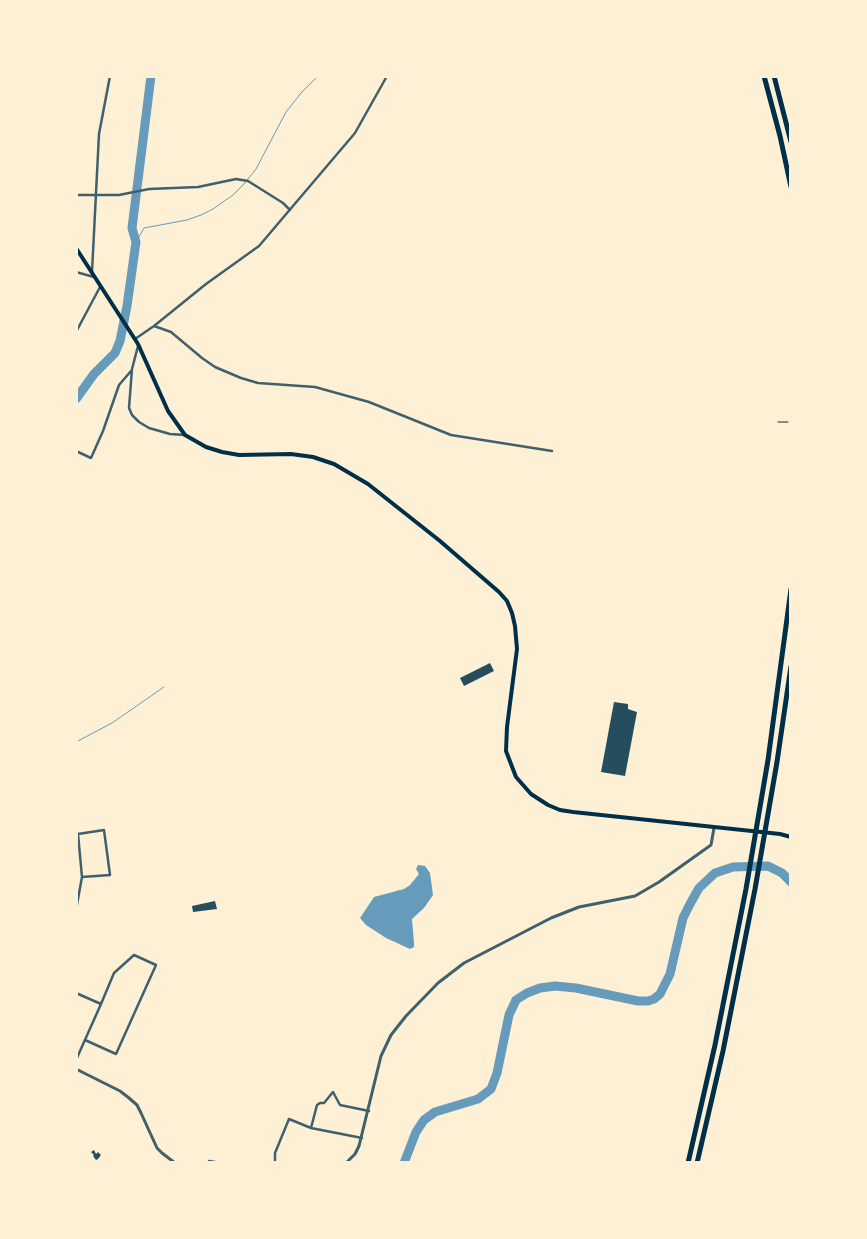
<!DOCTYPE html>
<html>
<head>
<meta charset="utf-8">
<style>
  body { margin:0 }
  #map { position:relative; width:867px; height:1239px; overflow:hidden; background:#fdf0d5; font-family:"Asap Condensed",sans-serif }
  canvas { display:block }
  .frame { position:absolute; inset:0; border:78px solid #fdf0d5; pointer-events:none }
</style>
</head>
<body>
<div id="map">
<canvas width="867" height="1239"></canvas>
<div class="frame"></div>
</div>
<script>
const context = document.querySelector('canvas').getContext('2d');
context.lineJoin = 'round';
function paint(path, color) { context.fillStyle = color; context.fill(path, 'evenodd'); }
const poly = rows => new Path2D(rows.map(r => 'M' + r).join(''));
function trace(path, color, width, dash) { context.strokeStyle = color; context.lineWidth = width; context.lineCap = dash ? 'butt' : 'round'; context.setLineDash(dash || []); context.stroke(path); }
paint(poly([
  [418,865,425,866,430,873,433,895,424,908,412,919,414,943,414,947,410,949,386,938,366,925,360,918,374,897,404,889,410,885,419,874,416,869]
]), '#669bbc');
trace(poly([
  [136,242,144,228,187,220,201,215,213,209,233,195,244,184,256,169,286,112,301,93,318,76],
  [76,742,112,723,164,687]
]), '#669bbc', 1);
trace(poly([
  [76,399,94,374,115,353,120,341,127,306,136,242,132,228,151,76],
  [404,1163,416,1132,424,1120,435,1112,478,1099,491,1089,497,1073,509,1015,516,1000,527,993,540,988,555,986,576,988,638,1001,648,1001,654,999,660,994,670,974,683,918,690,904,699,888,715,873,733,867,768,866,782,873,791,882]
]), '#669bbc', 9);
paint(poly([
  [490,663,494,671,464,686,460,678],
  [614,702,628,704,628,709,637,712,625,776,601,772],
  [215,901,217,909,193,912,192,906],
  [94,1150,96,1154,98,1152,101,1155,98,1159,96,1160,93,1156,94,1155,91,1152]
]), '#264d5e');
trace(poly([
  [778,422,788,422]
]), '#003049', 1);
trace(poly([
  [76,195,119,195,149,189,198,187,236,179,248,181,283,203,290,210],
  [76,272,94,277],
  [92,272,99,134,110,76],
  [154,326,171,332,202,358,215,367,241,378,258,383,315,387,369,402,451,435,552,451],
  [76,332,100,287],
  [135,339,154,326,206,284,259,246,355,133,387,76],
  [138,346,132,369,129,408,132,415,139,422,149,428,170,434,185,435],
  [76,451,91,458,103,431,119,385,131,371],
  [76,910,82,877,78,834,104,830,110,875,82,877],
  [76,993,101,1004,114,973,134,955,156,965,116,1054,85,1040],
  [76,1060,101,1004],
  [311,1128,317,1105,320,1103,324,1103,333,1092,340,1105,369,1111],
  [208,1163,209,1161,221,1163],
  [275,1163,275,1153,289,1119,311,1128,362,1138]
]), '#3f606c', 2.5);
trace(poly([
  [76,1069,120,1091,129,1098,137,1105,141,1113,157,1148,162,1153,175,1163],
  [346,1163,355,1154,359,1146,381,1056,391,1035,406,1016,438,983,464,963,551,918,579,907,635,896,659,882,711,845,714,828]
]), '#3f606c', 3);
trace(poly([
  [76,248,138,344,168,411,185,435,206,447,222,452,239,455,291,454,313,457,334,464,368,484,440,541,499,592,507,601,512,613,515,626,517,649,507,727,506,751,516,777,531,794,548,805,560,810,573,812,780,834,791,837]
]), '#003049', 4);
trace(poly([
  [764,76,780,136,791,187],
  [774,76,791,142],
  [688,1163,715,1045,746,889,768,760,791,589],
  [697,1163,723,1051,755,889,777,762,791,666]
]), '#003049', 5);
</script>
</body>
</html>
